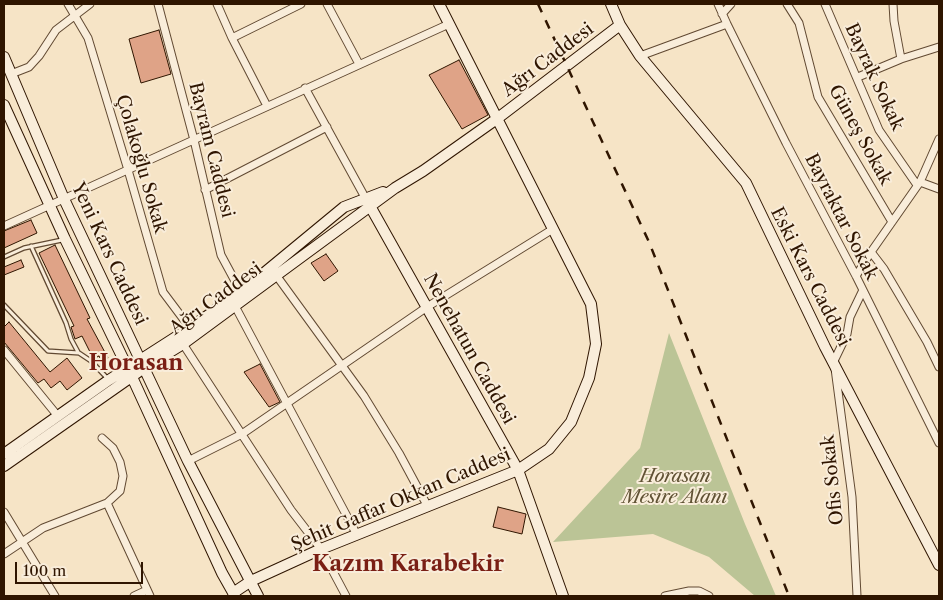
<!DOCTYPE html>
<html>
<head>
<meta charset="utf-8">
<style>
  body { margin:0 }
  #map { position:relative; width:943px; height:600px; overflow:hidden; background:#f6e4c6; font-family:"Libre Caslon Text",serif }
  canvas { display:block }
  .frame { position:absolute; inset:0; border:5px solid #2f1500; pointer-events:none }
  .scale { position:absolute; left:15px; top:562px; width:128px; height:22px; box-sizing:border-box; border:2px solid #2f1500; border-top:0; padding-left:6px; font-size:15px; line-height:18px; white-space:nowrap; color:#2f1500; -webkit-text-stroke:4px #f9edda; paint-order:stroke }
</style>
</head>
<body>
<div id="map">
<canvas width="943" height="600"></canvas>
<div class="frame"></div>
<div class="scale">100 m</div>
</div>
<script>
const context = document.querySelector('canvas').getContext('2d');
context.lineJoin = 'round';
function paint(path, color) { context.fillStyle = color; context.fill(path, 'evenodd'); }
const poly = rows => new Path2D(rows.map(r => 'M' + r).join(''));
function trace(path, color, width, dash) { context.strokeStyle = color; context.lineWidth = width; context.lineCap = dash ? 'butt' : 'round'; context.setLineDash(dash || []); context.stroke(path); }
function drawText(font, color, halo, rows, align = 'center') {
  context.font = font + ' "Libre Caslon Text",serif'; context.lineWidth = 4; context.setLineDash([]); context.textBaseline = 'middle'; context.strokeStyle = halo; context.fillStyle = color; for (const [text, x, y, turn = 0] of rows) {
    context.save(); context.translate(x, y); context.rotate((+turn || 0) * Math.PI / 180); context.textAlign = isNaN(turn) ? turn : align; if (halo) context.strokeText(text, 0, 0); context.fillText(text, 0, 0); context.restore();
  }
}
paint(poly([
  [669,333,745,524,776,596,755,596,709,557,653,534,553,542,640,448]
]), '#bbc496');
const building = poly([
  [159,30,171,74,141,83,129,39,159,30],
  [459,60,488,115,462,129,429,75,459,60],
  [31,220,37,233,4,248,4,231,31,220],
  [55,245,90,318,87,319,108,358,102,362,99,356,95,358,93,353,91,354,82,336,75,339,71,327,74,326,39,253,55,245],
  [326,254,338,271,324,281,311,263,326,254],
  [21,260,24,267,4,275,4,267,21,260],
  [9,322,50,372,67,358,82,378,67,390,60,381,51,388,44,379,38,383,4,342,4,327,9,322],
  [260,364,280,402,269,407,244,372,260,364],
  [498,507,526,514,522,534,493,527,498,507]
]);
paint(building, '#dfa387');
trace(building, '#2f1500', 1);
const lane = poly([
  [31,246,66,323,71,339,78,352],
  [4,257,24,248,62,240],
  [4,305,48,351,79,353,91,361,108,379]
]);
const street = poly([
  [68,4,88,38,128,170,163,292,190,328],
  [158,4,194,140,221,255,242,294],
  [217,4,232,38,267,106],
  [327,4,359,64],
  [718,4,727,24,786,143,856,276,939,443],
  [787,4,799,23,818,97,892,222],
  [825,4,879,130,917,185],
  [893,4,894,21,901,59],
  [722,14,731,4],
  [232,38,301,4],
  [640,56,727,24],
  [11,74,29,67,39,56,56,30,90,4],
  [858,77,901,59,939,47],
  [305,88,367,201],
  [920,182,939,189],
  [205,190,327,127],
  [4,226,449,24],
  [871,252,884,269,927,342,939,367],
  [276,275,364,396,399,453,428,507],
  [856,276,871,252,920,182,939,139],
  [235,306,357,535],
  [183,344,291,510,321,549,346,596],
  [4,350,57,415],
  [188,461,242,434,427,307,553,229],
  [107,503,150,596],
  [4,512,55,596],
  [4,554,43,528,107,503,120,491,123,476,120,462,113,448,102,438],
  [134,596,147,590],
  [665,596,689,591,699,591,709,596],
  [857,596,852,497,834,361,847,334,850,317,862,292]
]);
const secondary = poly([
  [611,4,620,25,640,56,746,183,825,347,939,565],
  [4,57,64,199,188,461,258,596],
  [4,105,65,239,132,377,222,573,235,596],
  [370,206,518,470,563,596],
  [4,454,109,380,190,328,241,292,344,207,383,192],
  [4,466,144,368,183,344,395,188,423,171,498,118,620,25],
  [233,593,251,581,321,549,518,470,549,449,571,422,589,378,596,344,591,304,439,4]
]);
trace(lane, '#614932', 5.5);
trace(street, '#614932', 9);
trace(secondary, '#2f1500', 12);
trace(lane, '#f9edda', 3);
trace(street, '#f9edda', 7);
trace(secondary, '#f9edda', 10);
trace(poly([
  [538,4,649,242,789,596]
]), '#2f1500', 2.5, [9, 9]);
drawText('18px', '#2f1500', '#f9edda', [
  ["Ağrı Caddesi",548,60,-37],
  ["Bayrak Sokak",874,77,65],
  ["Güneş Sokak",860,135,61],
  ["Bayram Caddesi",211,150,76],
  ["Çolakoğlu Sokak",141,164,74],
  ["Bayraktar Sokak",841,217,63],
  ["Yeni Kars Caddesi",109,254,65],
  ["Eski Kars Caddesi",810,277,63],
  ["Ağrı Caddesi",216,299,-36],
  ["Nenehatun Caddesi",469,349,61],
  ["Ofis Sokak",833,480,-96],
  ["Şehit Gaffar Okkan Caddesi",401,500,-23]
]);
drawText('italic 18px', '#605234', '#f9edda', [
  ["Horasan",675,477],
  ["Mesire Alanı",675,498]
]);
drawText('bold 22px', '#7a1f14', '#f9edda', [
  ["Horasan",136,364],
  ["Kazım Karabekir",408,565]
]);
</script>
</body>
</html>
